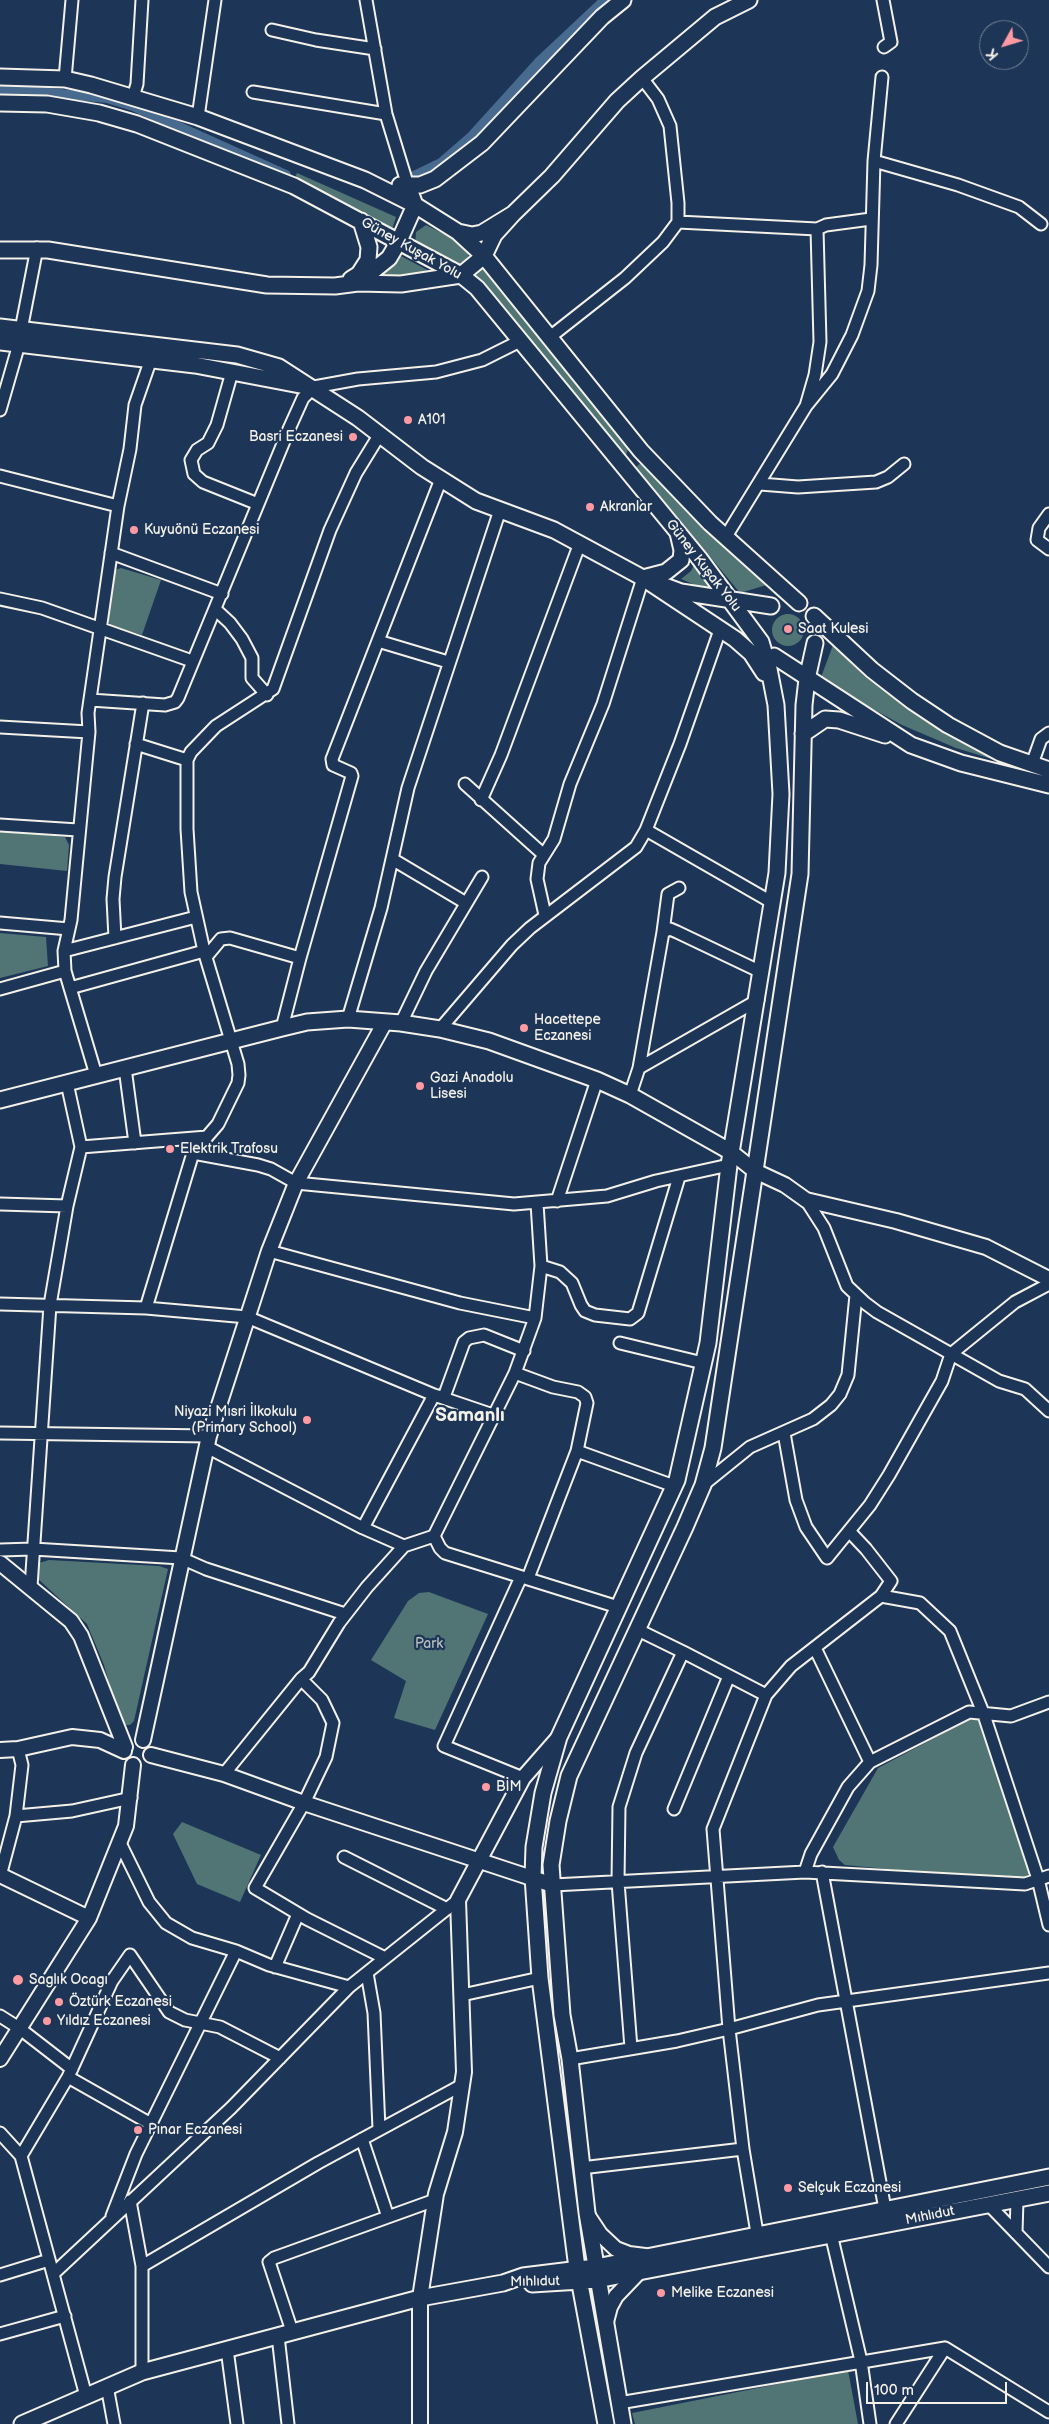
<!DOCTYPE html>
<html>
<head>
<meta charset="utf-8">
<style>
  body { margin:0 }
  #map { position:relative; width:1049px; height:2424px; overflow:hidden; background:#1d3557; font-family:"Balsamiq Sans",sans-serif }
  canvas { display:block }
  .north { position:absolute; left:979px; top:20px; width:50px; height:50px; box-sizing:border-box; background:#1d3557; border:1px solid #738091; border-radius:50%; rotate:231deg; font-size:14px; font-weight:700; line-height:20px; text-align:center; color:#f4f1e8 }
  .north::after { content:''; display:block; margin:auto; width:18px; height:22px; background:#ff9aa2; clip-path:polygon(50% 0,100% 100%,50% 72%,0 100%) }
  .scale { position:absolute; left:866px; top:2382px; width:141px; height:22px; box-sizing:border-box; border:2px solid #f4f1e8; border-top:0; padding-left:6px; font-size:15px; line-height:18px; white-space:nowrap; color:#f4f1e8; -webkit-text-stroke:4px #1d3557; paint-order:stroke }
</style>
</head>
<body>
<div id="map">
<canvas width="1049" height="2424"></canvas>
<div class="north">K</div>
<div class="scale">100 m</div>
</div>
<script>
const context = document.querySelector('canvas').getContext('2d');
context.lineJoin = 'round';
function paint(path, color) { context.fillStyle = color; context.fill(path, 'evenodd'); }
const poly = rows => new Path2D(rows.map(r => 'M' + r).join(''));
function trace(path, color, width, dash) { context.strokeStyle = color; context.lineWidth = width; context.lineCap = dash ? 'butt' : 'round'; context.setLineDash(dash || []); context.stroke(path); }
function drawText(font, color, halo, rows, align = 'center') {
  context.font = font + ' "Balsamiq Sans",sans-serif'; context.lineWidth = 4.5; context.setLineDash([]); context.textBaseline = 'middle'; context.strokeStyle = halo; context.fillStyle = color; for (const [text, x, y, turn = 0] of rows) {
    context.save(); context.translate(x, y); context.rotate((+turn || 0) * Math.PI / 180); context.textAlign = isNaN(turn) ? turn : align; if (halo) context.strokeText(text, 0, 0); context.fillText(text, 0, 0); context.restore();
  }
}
paint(poly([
  [297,173,396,217,391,233,292,185],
  [426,225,466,245,469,251,467,262,457,268,415,246,416,232],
  [401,256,433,273,413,278,374,278],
  [484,265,630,444,626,455,475,276],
  [642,462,770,584,740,593,636,467],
  [694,565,712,588,702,588,681,579,691,571],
  [121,568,161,580,142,635,110,625,108,619,115,570],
  '772 630a16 16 0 1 1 32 0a16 16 0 1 1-32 0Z',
  [833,645,864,676,908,709,1018,767,956,748,902,725,820,680],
  [0,830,65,837,69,845,67,871,0,864],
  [0,933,46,937,48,966,0,978],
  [49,1560,159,1566,168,1569,134,1721,130,1725,126,1725,119,1719,104,1665,87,1624,37,1578,35,1571,39,1563],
  [429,1592,488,1614,435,1730,394,1718,406,1681,371,1660,408,1601,419,1593],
  [978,1719,986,1732,1031,1872,1025,1877,992,1879,845,1865,839,1860,833,1847,878,1768,968,1720],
  [182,1822,261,1855,240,1902,197,1884,173,1834],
  [848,2370,858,2424,635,2424,632,2413]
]), '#517475');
trace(poly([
  [0,89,107,98,133,106,286,175],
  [410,178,441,163,471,137,538,63,605,0]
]), '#486a8e', 10);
const minor = poly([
  [366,0,386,114,408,186],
  [883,0,891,42,884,47],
  [272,30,316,40,375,49],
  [65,79,72,0],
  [253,92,386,114],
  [133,97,137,84,142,0],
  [198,117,215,0],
  [874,161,958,185,1019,207,1041,224],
  [678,222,817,229,826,225,871,219],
  [21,330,37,248],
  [550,337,625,278,663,242,678,222,678,203,670,126,658,99,642,78],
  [232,372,217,425,208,443,197,450,191,460,194,474,203,482,258,504],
  [806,406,832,374,852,335,868,291,871,265,874,161,882,77],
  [0,410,19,344],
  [0,476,118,506],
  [760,484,798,487,876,482,888,477,904,464],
  [1049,514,1039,528,1037,540,1049,549],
  [725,538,806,406,815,375,820,342,817,229],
  [111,553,222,594],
  [0,599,42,608,192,661],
  [216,610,230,623,242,639,252,658,252,678,267,695],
  [378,641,448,662],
  [90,700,165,705,175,702,178,698,289,429,303,398,314,387,358,379,436,372,482,360,520,341],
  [0,727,89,732],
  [136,744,187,760],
  [1032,764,1041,739,1049,733],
  [465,784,544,855],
  [481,800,501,755,580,543],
  [0,825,78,830],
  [646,830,773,903],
  [392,859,466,903],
  [545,915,537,879,539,863,554,839,570,784,603,704,643,578],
  [0,923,69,929],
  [663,932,668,894,679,888],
  [115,938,113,899,115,877,143,703],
  [64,951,196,917],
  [206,957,221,939,230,938,300,958],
  [70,988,204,951],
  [0,989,65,971],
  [348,1019,381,908,408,788,500,510],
  [401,1023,426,971,482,877],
  [282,1028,300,958,352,776,351,773,333,765,332,759,441,479],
  [440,1029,512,945,530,928,636,847,646,830,680,744,720,630],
  [125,1068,135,1143],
  [639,1068,758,1000],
  [96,1075,65,971,64,951,71,920,89,732,88,713,118,506,130,449,135,405,151,359],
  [630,1095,639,1068,663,932,670,929,677,932,761,972],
  [81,1147,207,1137],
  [193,1153,258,1165,271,1169,296,1183,514,1204,607,1196,656,1181,729,1165],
  [806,1200,824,1228,847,1286,865,1303,877,1312,999,1381,1025,1389,1049,1411],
  [557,1201,597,1080],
  [0,1204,67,1206],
  [269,1251,460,1303,535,1318],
  [541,1266,560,1272,572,1283,581,1305,585,1311,595,1315,630,1319,638,1313,679,1177],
  [0,1304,146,1308,247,1317,434,1395,493,1415],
  [146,1308,193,1153,218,1124,238,1083,239,1075,238,1064,204,951,191,892,187,829,187,760,191,752,216,726,273,689,330,530,356,473,380,434],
  [620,1343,703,1363],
  [515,1373,553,1387,578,1392,585,1397,587,1403,577,1451,528,1578],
  [444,1397,464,1342,469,1338,484,1335,524,1351],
  [0,1433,209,1436],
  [784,1433,796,1500,806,1527,827,1558,870,1505,889,1475,942,1381,951,1354,1015,1302,1049,1284],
  [207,1447,363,1528,404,1546],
  [577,1451,674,1486],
  [703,1485,750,1447,813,1419,831,1405,840,1394,848,1375,856,1295],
  [363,1528,434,1395,442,1397],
  [434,1536,440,1548,445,1553,618,1607],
  [0,1550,33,1549,181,1558,206,1569,345,1614],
  [521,1577,444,1746,523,1778],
  [31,1587,50,1305,67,1206,81,1147,67,1083],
  [881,1596,920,1603,950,1631,984,1715,1038,1879,1049,1925],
  [683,1652,766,1695],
  [301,1679,322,1700,333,1723,326,1757,304,1803,255,1888,307,1919,385,1958],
  [870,1762,969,1712,1011,1716,1049,1702],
  [224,1774,301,1679,309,1672,339,1623,367,1587,404,1546,434,1536,515,1373,535,1318,541,1266,537,1203],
  [674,1809,729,1676],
  [16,1816,22,1765,18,1749],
  [120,1843,149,1902,166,1923,192,1938,236,1951,269,1965,349,1987],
  [344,1857,447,1909],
  [805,1872,811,1854,848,1787,870,1762,815,1648],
  [822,1872,885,2209],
  [0,1876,16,1816,72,1811,131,1798],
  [553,1885,805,1872,1025,1884,1049,1876],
  [275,1967,298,1914],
  [367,1973,374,2013,379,2129],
  [462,1995,540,1978],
  [0,2016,19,2028,72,2069],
  [631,2048,618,1882,619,1807,636,1753,683,1652,636,1629],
  [570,2059,677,2041,729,2029,818,2005,1049,1973],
  [68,2077,151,2124],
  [0,2133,21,2156,86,2396],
  [362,2139,388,2217],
  [21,2156,68,2077,112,1981,130,1955,169,2012,185,2020,220,2027,280,2058],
  [581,2168,743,2149],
  [130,2201,142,2266,142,2372],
  [989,2205,1049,2267],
  [112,2216,136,2154,236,1951],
  [757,2233,743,2149,729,2029,713,1829,766,1695,791,1666,881,1596,891,1581,866,1549,849,1531],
  [1016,2233,1017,2200],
  [831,2234,861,2361,870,2424],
  [142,2266,318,2163,462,2085],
  [53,2274,231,2108,349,1987,458,1900],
  [0,2275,49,2260],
  [292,2331,269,2262,274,2258,435,2200],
  [0,2334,65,2316],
  [278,2336,288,2424],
  [227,2349,237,2424],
  [107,2386,114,2424],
  [619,2403,945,2348,1049,2412],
  [896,2424,945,2348]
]);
const tertiary = poly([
  [731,1152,755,1171,785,1185,806,1200,896,1221,986,1247,1049,1279],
  [0,1563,71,1621,81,1636,125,1747],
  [143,1740,209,1436,269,1251,296,1183,385,1022],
  [0,1750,18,1749,72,1737,100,1740,124,1751],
  [151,1755,224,1774,304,1803,553,1885],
  [0,1875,89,1918],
  [0,2059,89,1918,126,1826,133,1765],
  [588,2216,600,2234,616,2249,629,2254,645,2256],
  [606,2322,610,2307,616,2296,639,2272],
  [420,2424,420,2298,436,2194,455,2132,464,2072,458,1900,523,1778,559,1737]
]);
const secondary = poly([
  [0,77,65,79,91,85,198,117,365,180,415,205,458,232,484,256,641,451,710,523,799,603],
  [0,103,47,104,99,113,137,124,294,186,461,275,477,288,699,558,761,642,769,669,776,705,781,794,777,873,729,1165,708,1343,677,1480,559,1737,543,1793,534,1847,533,1877,540,1978,577,2268,606,2424],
  [400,185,420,185,435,179,482,143,602,17,623,0],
  [408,186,415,205,399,241,389,258,358,283,401,284,461,275,484,256,494,235,513,214,482,233,472,235,458,232],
  [513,214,552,176,617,101,642,78,715,17,749,0],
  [0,250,48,250,267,285,335,286,358,283],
  [351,279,359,274,368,260,369,247,361,221],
  [0,327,237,355,279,367,358,418,422,467,476,501,554,530,643,578,666,572,681,560,682,550,678,533],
  [0,342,195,365,305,386],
  [814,616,872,670,912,701,948,725,1000,753,1049,770],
  [774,656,911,745,961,763,1049,785],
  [764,673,751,653,735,639,643,578,681,592,771,606],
  [803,734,825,719,839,720,885,735],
  [0,1100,282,1028,307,1022,348,1019,401,1023,440,1029,489,1041,597,1080,630,1095,731,1152],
  [532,2284,597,2280,1049,2193],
  [22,2424,142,2372,420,2298,503,2283,523,2276,596,2267,1049,2177],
  [623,2424,587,2213,570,2059,562,2015,551,1865,558,1821,569,1776,685,1527,703,1485,713,1448,800,874,804,705,807,679,815,643]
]);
trace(minor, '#f4f1e8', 15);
trace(tertiary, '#f4f1e8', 18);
trace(secondary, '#f4f1e8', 19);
trace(minor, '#1d3557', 11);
trace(tertiary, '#1d3557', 14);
trace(secondary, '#1d3557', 15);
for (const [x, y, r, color] of [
  [408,420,5,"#ff9aa2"],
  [353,437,5,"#ff9aa2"],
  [590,507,5,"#ff9aa2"],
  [134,530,5,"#ff9aa2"],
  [788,629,5,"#ff9aa2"],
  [524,1028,5,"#ff9aa2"],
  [420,1086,5,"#ff9aa2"],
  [170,1149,5,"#ff9aa2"],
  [307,1420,5,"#ff9aa2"],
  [486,1787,5,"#ff9aa2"],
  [18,1980,6,"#ff9aa2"],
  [59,2002,5,"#ff9aa2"],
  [47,2021,5,"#ff9aa2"],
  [138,2130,5,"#ff9aa2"],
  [788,2188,5,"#ff9aa2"],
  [661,2293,5,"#ff9aa2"]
]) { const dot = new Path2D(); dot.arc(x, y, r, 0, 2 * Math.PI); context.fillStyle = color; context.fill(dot); trace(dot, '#1d3557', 2); }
drawText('14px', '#f4f1e8', '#1d3557', [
  ["Güney Kuşak Yolu",411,249,29],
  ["Güney Kuşak Yolu",703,566,52],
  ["Mıhlıdut",930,2216,-11],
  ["Mıhlıdut",535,2282,-1]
]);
drawText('14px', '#f4f1e8', '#1d3557', [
  ["A101",418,420],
  ["Basri Eczanesi",343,437,"right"],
  ["Akranlar",600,507],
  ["Kuyuönü Eczanesi",144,530],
  ["Saat Kulesi",798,629],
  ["Hacettepe",534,1020],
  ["Eczanesi",534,1036],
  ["Gazi Anadolu",430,1078],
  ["Lisesi",430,1094],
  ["Elektrik Trafosu",180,1149],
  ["Niyazi Mısri İlkokulu",297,1412,"right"],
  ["(Primary School)",297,1428,"right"],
  ["BİM",496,1787],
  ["Saglık Ocagı",29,1980],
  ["Öztürk Eczanesi",69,2002],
  ["Yıldız Eczanesi",57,2021],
  ["Pınar Eczanesi",148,2130],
  ["Selçuk Eczanesi",798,2188],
  ["Melike Eczanesi",671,2293]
], 'left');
drawText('14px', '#b3bfba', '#1d3557', [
  ["Park",429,1644]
]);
drawText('bold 19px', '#f4f1e8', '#1d3557', [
  ["Samanlı",470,1416]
]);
</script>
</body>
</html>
